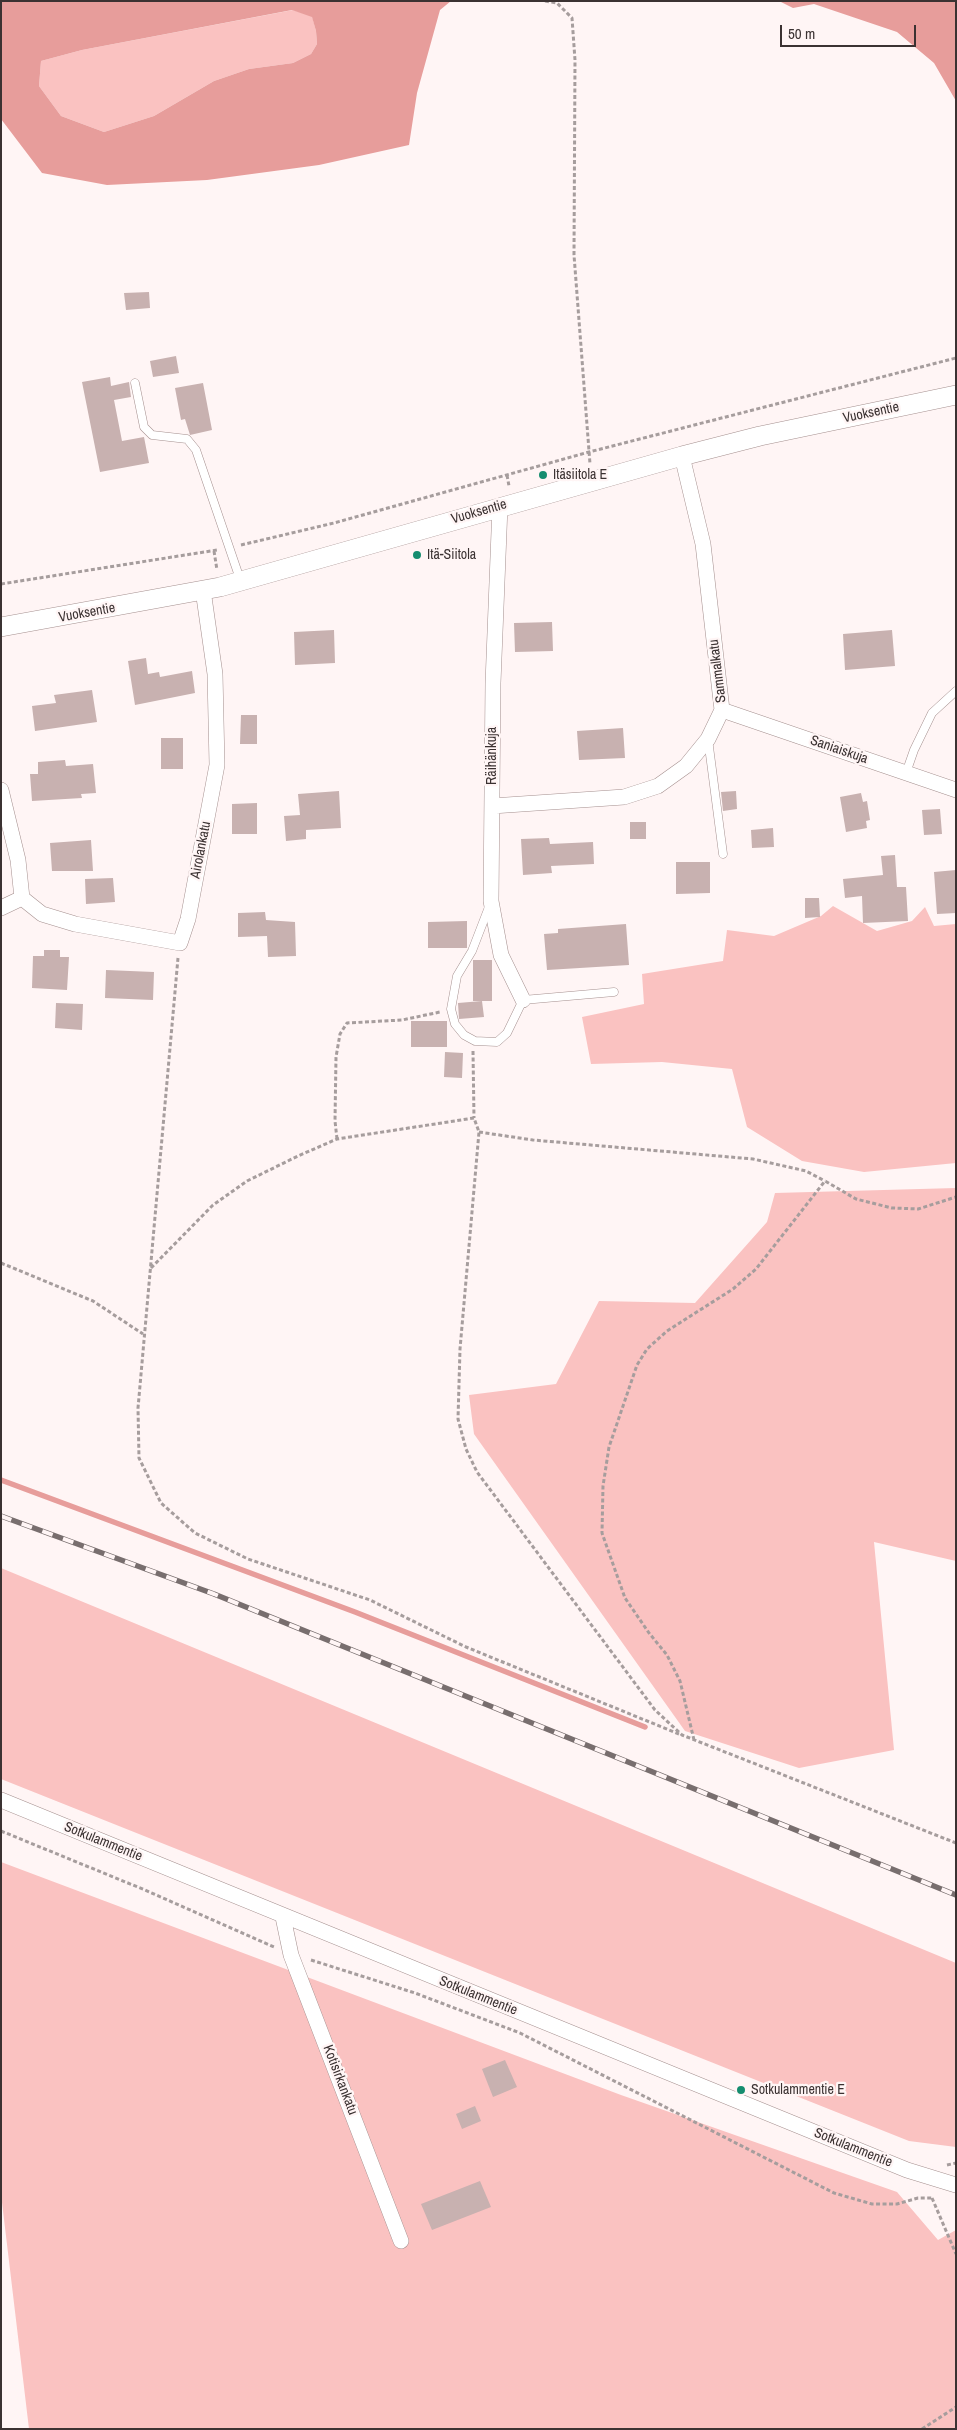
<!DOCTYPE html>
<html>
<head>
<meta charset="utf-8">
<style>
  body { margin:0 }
  #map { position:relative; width:957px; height:2430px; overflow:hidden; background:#fff5f5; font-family:"Archivo Narrow",sans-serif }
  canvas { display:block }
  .frame { position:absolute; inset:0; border:2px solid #3b3232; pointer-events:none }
  .scale { position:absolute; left:780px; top:25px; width:136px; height:22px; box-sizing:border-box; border:2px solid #3b3232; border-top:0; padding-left:6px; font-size:15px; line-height:18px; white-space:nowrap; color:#3b3232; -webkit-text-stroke:4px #fff5f5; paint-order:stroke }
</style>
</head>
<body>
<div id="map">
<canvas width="957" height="2430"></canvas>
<div class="frame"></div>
<div class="scale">50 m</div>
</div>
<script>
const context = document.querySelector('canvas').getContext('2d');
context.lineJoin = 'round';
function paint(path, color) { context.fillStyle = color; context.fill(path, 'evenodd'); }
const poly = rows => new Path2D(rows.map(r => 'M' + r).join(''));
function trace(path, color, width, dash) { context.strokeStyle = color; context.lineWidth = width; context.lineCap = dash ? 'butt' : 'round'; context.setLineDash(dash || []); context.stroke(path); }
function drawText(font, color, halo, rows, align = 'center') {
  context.font = font + ' "Archivo Narrow",sans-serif'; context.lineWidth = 4.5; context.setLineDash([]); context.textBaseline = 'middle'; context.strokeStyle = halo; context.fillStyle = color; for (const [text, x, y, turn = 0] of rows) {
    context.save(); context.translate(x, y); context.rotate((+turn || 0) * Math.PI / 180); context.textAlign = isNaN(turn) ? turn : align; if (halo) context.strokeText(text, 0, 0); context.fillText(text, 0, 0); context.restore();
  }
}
paint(poly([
  [293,10,312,16,316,31,317,44,311,54,293,63,249,69,214,81,154,116,104,132,61,116,39,86,41,61,82,50],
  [833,906,877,931,912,921,925,907,934,926,956,924,956,1163,864,1172,802,1161,747,1127,732,1069,662,1062,591,1064,582,1017,644,1004,642,974,723,961,727,930,774,936,821,916],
  [956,1188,956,1561,874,1542,894,1750,799,1768,685,1731,474,1434,469,1395,556,1384,599,1301,695,1303,767,1222,775,1193],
  [1,1568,956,1963,956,2147,909,2141,1,1779],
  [1,1862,621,2095,897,2192,938,2240,956,2230,956,2429,29,2429,1,2194]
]), '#fac2c1');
paint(poly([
  [1,1,451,1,440,10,417,93,409,145,319,165,207,180,107,185,42,173,1,119],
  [292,10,312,17,316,31,317,44,311,54,293,63,249,69,214,81,154,116,104,132,61,116,39,86,41,61,82,50],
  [779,1,956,1,956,101,934,63,897,32,814,4,793,8]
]), '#e79d9b');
trace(poly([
  [1,1480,355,1612,645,1727]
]), '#e79d9b', 5.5);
paint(poly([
  [149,292,150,308,126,310,124,293],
  [176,356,179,373,153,377,150,361],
  [110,377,111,386,129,382,131,397,114,400,122,441,144,437,149,463,100,472,82,382],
  [203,383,212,430,190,435,185,419,181,420,175,388],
  [552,622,553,651,515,652,514,623],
  [334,630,335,663,295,665,294,632],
  [892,630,895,666,845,670,843,634],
  [146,658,148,674,159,672,160,677,192,671,195,693,135,705,128,661],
  [92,690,97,722,35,731,32,706,56,703,54,695],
  [241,715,257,715,257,744,240,744],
  [623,728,625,758,579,760,577,731],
  [161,738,183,738,183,769,161,769],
  [65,760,66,766,93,764,96,793,81,794,82,798,32,801,30,774,38,774,38,762],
  [339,791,341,828,306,830,306,839,286,841,284,816,300,815,298,794],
  [736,791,737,809,723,811,721,792],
  [861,793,863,802,867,801,870,820,866,821,867,828,846,832,840,797],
  [257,803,257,834,232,834,232,804],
  [940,809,942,834,924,835,922,810],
  [630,822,646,822,646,839,630,839],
  [773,828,774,847,752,848,751,830],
  [549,838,550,844,593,842,594,864,551,866,552,873,523,875,521,839],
  [91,840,93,871,52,871,50,843],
  [895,855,897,887,906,887,908,921,863,923,862,896,845,898,843,879,883,875,881,856],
  [676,862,710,862,710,893,676,894],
  [956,870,956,913,937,914,934,872],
  [113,878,115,902,86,904,85,879],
  [805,898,819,898,820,917,805,918],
  [265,912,266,920,295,922,296,956,268,957,267,936,238,937,238,913],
  [467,921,467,948,428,948,428,922],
  [626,924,629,965,547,970,544,934,558,933,558,929],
  [44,950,60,950,60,957,69,957,67,990,32,988,33,956,44,956],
  [473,960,492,960,492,1001,473,1001],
  [106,970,154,972,153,1000,105,998],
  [482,1001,484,1017,459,1019,458,1003],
  [56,1003,83,1004,82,1030,55,1028],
  [411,1021,447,1021,447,1047,411,1047],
  [445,1052,463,1053,462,1078,444,1077],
  [505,2060,517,2087,493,2097,482,2069],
  [475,2106,481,2121,462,2129,456,2114],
  [480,2181,491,2207,432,2230,421,2204]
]), '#c8b1b0');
const service = poly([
  [135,383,144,427,152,435,187,439,196,450,241,582],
  [708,739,723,854],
  [906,773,914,750,932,713,956,691],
  [489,907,472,951,457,976,451,1009,455,1024,464,1035,475,1041,497,1042,507,1033,523,1000,614,992]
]);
const minor = poly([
  [500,506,493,683,491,901,501,955,523,1000],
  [722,710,956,790],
  [1,790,18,860,22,898],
  [492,806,624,797,658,786,686,766,708,739,722,710,703,544,682,456],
  [22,898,42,914,75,924,180,943,188,919,217,765,215,674,203,590],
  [1,908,22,898],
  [1,1800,907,2170,956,2185],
  [283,1917,291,1955,401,2241]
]);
const tertiary = poly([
  [1,627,220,587,682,456,760,436,956,395]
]);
trace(service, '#a5908f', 9);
trace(minor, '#a5908f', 16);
trace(tertiary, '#a5908f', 20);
trace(poly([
  [545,1,557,3,572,18,575,60,574,255,590,464],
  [507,475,509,486],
  [241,545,334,523,589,452,956,358],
  [214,551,217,570],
  [1,584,217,550],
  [178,958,138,1408,139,1458,161,1503,195,1533,248,1559,370,1600,466,1647,679,1734],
  [473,1051,474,1118],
  [479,1132,533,1140,753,1159,806,1171,825,1181],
  [337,1139,335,1121,336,1057,340,1034,347,1023,402,1020,440,1012],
  [1,1263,93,1301,143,1334],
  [151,1268,213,1205,247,1181,298,1156,337,1139,474,1118,479,1132,460,1349,458,1419,466,1449,477,1472,655,1710,682,1735,956,1843],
  [694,1740,680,1681,667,1655,649,1633,625,1598,602,1533,603,1486,609,1447,637,1365,647,1349,667,1331,733,1289,756,1269,825,1181,856,1199,892,1208,918,1209,956,1197],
  [1,1831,145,1890,274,1947],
  [311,1960,415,1993,520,2033,834,2193,872,2204,897,2204,918,2198,932,2198],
  [947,2165,956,2163],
  [932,2198,956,2254],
  [922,2429,956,2407]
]), '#a69d9d', 3, [4, 2.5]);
trace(service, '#fff', 8);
trace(minor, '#fff', 15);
trace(tertiary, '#fff', 19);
const rail = poly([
  [1,1516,214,1594,956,1895]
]);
trace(rail, '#786e6e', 5.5);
trace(rail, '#fff5f5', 4, [11]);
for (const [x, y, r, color] of [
  [543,475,5,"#158d6f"],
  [417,555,5,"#158d6f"],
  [741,2090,5,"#158d6f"]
]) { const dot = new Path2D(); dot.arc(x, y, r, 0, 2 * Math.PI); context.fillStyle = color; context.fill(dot); trace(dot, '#fff5f5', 2); }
drawText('14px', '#3b3232', '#fff5f5', [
  ["Vuoksentie",871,413,-12],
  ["Vuoksentie",479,512,-16],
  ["Vuoksentie",87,613,-10],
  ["Sammalkatu",718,671,-97],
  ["Saniaiskuja",839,750,19],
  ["Räihänkuja",492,756,-90],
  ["Airolankatu",201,850,-79],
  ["Sotkulammentie",103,1842,22],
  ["Sotkulammentie",478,1996,22],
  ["Kotisirkankatu",340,2080,69],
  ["Sotkulammentie",853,2148,22]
]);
drawText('14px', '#3b3232', '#fff5f5', [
  ["Itäsiitola E",553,475],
  ["Itä-Siitola",427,555],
  ["Sotkulammentie E",751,2090]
], 'left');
</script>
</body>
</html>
